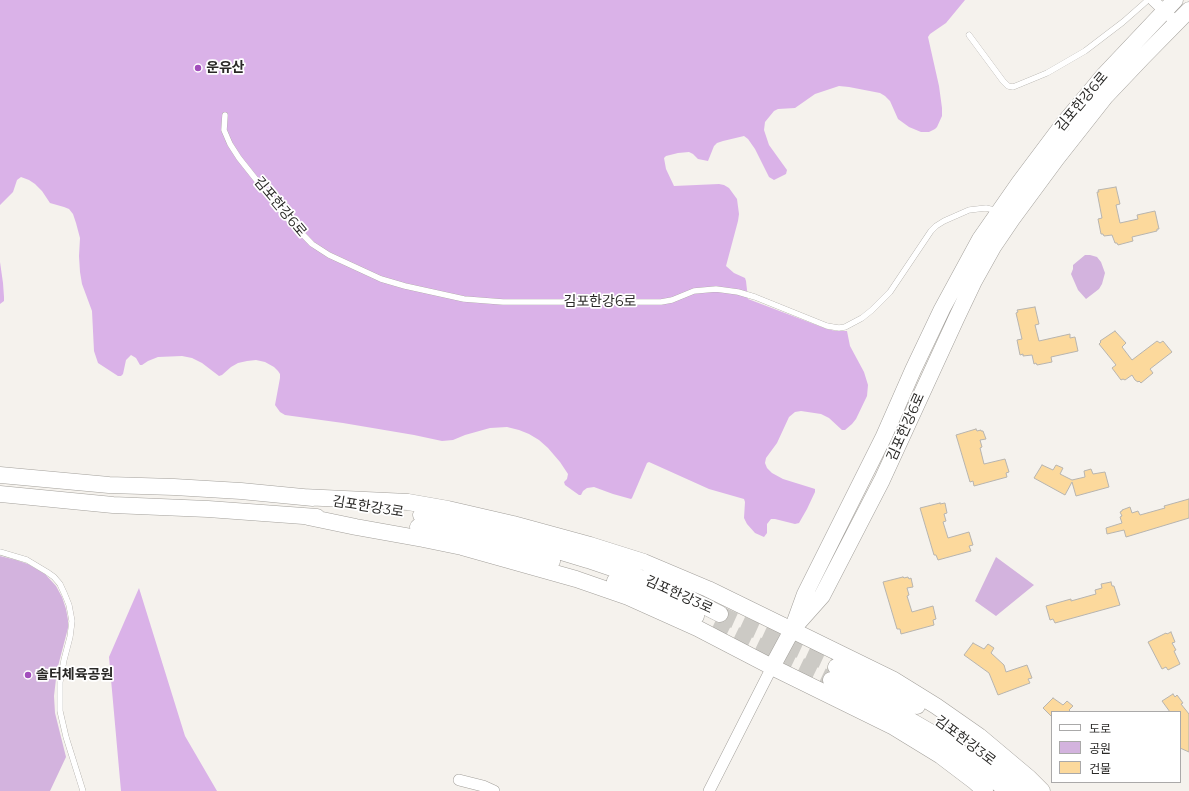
<!DOCTYPE html>
<html>
<head>
<meta charset="utf-8">
<style>
  body { margin:0 }
  #map { position:relative; width:1189px; height:791px; overflow:hidden; background:#f5f2ed; font-family:Montserrat,"Noto Sans KR",sans-serif }
  canvas { display:block }
  .legend { position:absolute; left:1051px; top:711px; width:130px; height:72px; box-sizing:border-box; background:#fff; border:1px solid #aaa9a9; margin:0; padding:5px 7px; list-style:none; font-size:12px; color:#2a2927 }
  .legend li { display:flex; align-items:center; gap:8px; height:20px }
  .legend b { width:20px; border:1px solid #aaa9a9 }
</style>
</head>
<body>
<div id="map">
<canvas width="1189" height="791"></canvas>
<ul class="legend">
<li><b style="height:5px;background:#fff"></b>도로</li>
<li><b style="height:11px;background:#d3b3de"></b>공원</li>
<li><b style="height:11px;background:#fcd99c"></b>건물</li>
</ul>
</div>
<script>
const context = document.querySelector('canvas').getContext('2d');
context.lineJoin = 'round';
function paint(path, color) { context.fillStyle = color; context.fill(path, 'evenodd'); }
const poly = rows => new Path2D(rows.map(r => 'M' + r).join(''));
function trace(path, color, width, dash) { context.strokeStyle = color; context.lineWidth = width; context.lineCap = dash ? 'butt' : 'round'; context.setLineDash(dash || []); context.stroke(path); }
function drawText(font, color, halo, rows, align = 'center') {
  context.font = font + ' Montserrat,"Noto Sans KR",sans-serif'; context.lineWidth = 3.5; context.setLineDash([]); context.textBaseline = 'middle'; context.strokeStyle = halo; context.fillStyle = color; for (const [text, x, y, turn = 0] of rows) {
    context.save(); context.translate(x, y); context.rotate((+turn || 0) * Math.PI / 180); context.textAlign = isNaN(turn) ? turn : align; if (halo) context.strokeText(text, 0, 0); context.fillText(text, 0, 0); context.restore();
  }
}
paint(poly([
  [1085,255,1090,255,1097,257,1101,262,1105,273,1102,284,1099,289,1086,299,1078,290,1071,274,1073,269,1073,265],
  [0,556,16,560,28,564,45,574,56,586,62,597,66,609,68,620,68,628,57,670,54,696,55,713,66,757,50,791,0,791],
  [996,557,1034,585,996,616,975,601]
]), '#d3b3de');
paint(poly([
  [0,0,965,0,946,23,930,34,928,37,939,86,942,108,942,116,937,127,935,129,929,132,921,132,909,127,898,119,890,101,885,96,880,93,849,87,839,86,815,94,795,108,778,109,774,111,765,122,764,130,769,145,787,170,786,174,774,180,769,177,755,149,748,139,744,136,723,141,717,143,714,146,708,161,698,159,693,154,689,152,678,153,666,156,664,158,666,169,674,186,719,184,724,185,729,188,737,199,739,214,738,221,726,266,734,273,745,278,746,281,748,299,827,329,836,331,847,331,850,346,864,372,868,385,867,396,856,419,852,424,845,430,842,430,829,418,821,414,801,411,795,412,789,417,777,443,766,458,765,463,767,468,772,473,783,479,812,488,815,489,815,492,807,509,799,523,795,524,775,519,771,519,767,524,767,533,764,537,755,533,747,524,744,518,745,502,744,499,709,489,649,462,647,463,632,498,631,499,613,494,594,487,587,488,583,491,581,495,579,495,565,485,564,482,567,479,568,474,560,462,548,448,539,440,529,434,519,430,507,427,490,428,465,435,453,440,442,441,414,435,343,423,285,415,280,412,275,405,280,378,280,374,278,371,274,367,265,362,256,360,247,361,238,363,231,367,222,375,219,376,202,363,192,358,182,356,158,357,148,361,142,365,140,365,136,358,131,355,126,360,123,374,121,376,118,376,98,363,94,351,92,311,82,284,80,272,79,256,80,238,76,223,73,214,69,209,64,207,50,203,42,191,35,184,29,180,21,177,17,180,13,192,0,205],
  [0,242,0,262,3,283,4,297,4,301,0,304],
  [139,588,185,736,217,791,121,791,109,657]
]), '#dab2e8');
const building = poly([
  [1116,187,1120,204,1116,205,1120,223,1138,219,1137,215,1155,211,1159,229,1157,229,1157,231,1132,237,1133,241,1118,245,1117,243,1115,243,1112,235,1104,236,1103,234,1101,234,1098,219,1102,218,1097,192,1099,192,1098,190,1116,187],
  [1035,307,1039,324,1035,325,1039,341,1070,334,1070,338,1075,337,1078,351,1051,357,1052,362,1037,365,1036,363,1034,364,1032,355,1023,356,1023,354,1020,355,1017,340,1022,339,1016,313,1018,312,1017,310,1035,307],
  [1115,331,1126,343,1122,347,1132,360,1157,341,1160,343,1163,341,1172,352,1150,369,1153,373,1141,383,1139,381,1138,382,1135,380,1132,375,1125,380,1123,379,1121,380,1112,368,1116,365,1099,344,1101,342,1100,341,1115,331],
  [976,429,977,431,981,430,981,431,983,431,986,439,980,440,982,447,980,448,984,464,1005,459,1009,472,1006,473,1007,477,974,486,973,481,970,482,956,435,976,429],
  [1042,465,1053,470,1056,465,1063,468,1060,474,1072,480,1085,477,1084,471,1091,469,1093,474,1105,472,1109,487,1076,496,1072,482,1065,495,1034,478,1042,465],
  [1189,499,1189,518,1126,537,1124,530,1107,534,1106,528,1122,523,1120,517,1122,516,1120,512,1122,511,1122,510,1130,507,1132,513,1138,511,1140,515,1165,508,1164,506,1189,499],
  [940,503,940,504,945,503,947,513,944,514,946,521,943,522,948,538,969,532,973,545,969,546,971,551,938,560,936,555,934,555,920,508,940,503],
  [903,577,904,578,908,577,909,579,911,578,913,587,907,588,909,595,907,596,912,612,933,606,936,619,933,620,934,625,901,634,900,629,897,629,883,582,903,577],
  [1111,582,1112,586,1114,586,1120,605,1055,623,1053,619,1050,620,1046,606,1071,599,1071,601,1096,594,1095,590,1102,588,1101,584,1111,582],
  [1171,632,1175,642,1172,643,1176,650,1174,651,1180,664,1168,670,1166,667,1162,669,1148,642,1166,633,1167,634,1171,632],
  [973,643,984,649,988,644,994,648,991,653,1004,665,1006,672,1027,665,1032,678,1028,679,1030,683,998,695,989,673,964,655,973,643],
  [1173,694,1175,697,1177,695,1183,703,1181,704,1189,714,1189,752,1180,748,1180,712,1170,712,1162,701,1173,694],
  [1053,698,1063,705,1067,701,1073,706,1069,710,1071,712,1052,712,1052,717,1043,708,1053,698]
]);
paint(building, '#fcd99c');
trace(building, '#b7b4af', 1);
trace(poly([
  [720,614,836,667],
  [714,624,831,680]
]), '#cccac5', 16, [16, 8]);
const lane = poly([
  [969,35,1003,81,1008,86,1013,87,1047,73,1085,51,1123,22,1148,0],
  [225,115,224,130,230,144,239,158,285,216,312,244,329,255,381,279,405,286,464,299,503,302,661,302,672,300,694,291,716,289,738,292,755,297,827,326,839,328,845,327,862,318,872,310,890,292,931,231,936,226,944,221,969,210,986,208,998,211],
  [0,552,27,560,47,572,54,577,60,584,65,595,69,605,72,621,70,637,64,660,60,682,60,711,66,737,83,791]
]);
const street = poly([
  [1153,0,1176,22],
  [459,780,483,786,494,791],
  [709,791,772,667]
]);
const secondary = poly([
  [0,475,109,485,174,487,241,491,313,498],
  [0,494,113,505,208,509,317,517],
  [302,497,408,502,448,509,513,524,590,545,644,562,708,589,894,680,936,706,979,736,1029,778,1042,791],
  [421,515,459,523,519,539,588,560,644,579,684,596,720,614],
  [308,517,356,527,423,539,462,547,576,579,628,597,697,628,772,667,892,726,941,756,974,781,985,791],
  [418,527,456,534,552,561],
  [615,581,637,589,665,600,696,616],
  [798,623,822,596,882,480,956,319,974,281,993,247,1012,219,1057,158,1105,97,1143,57,1189,10],
  [772,667,792,630,805,594,884,436,913,370,942,309,980,239,1019,183,1064,123,1105,74,1175,0],
  [836,667,886,690,917,706],
  [831,680,882,704,932,733,970,759,1007,791],
  [992,761,1025,791]
]);
trace(lane, '#a3a09b', 6);
trace(street, '#a3a09b', 12);
trace(secondary, '#a3a09b', 17);
trace(lane, '#fff', 5.5);
trace(street, '#fff', 11);
trace(secondary, '#fff', 16);
for (const [x, y, r, color] of [
  [198,68,4,"#a24dbc"],
  [28,675,4,"#a24dbc"]
]) { const dot = new Path2D(); dot.arc(x, y, r, 0, 2 * Math.PI); context.fillStyle = color; context.fill(dot); trace(dot, '#fff', 1.5); }
drawText('bold 14px', '#2a2927', '#fff', [
  ["운유산",206,68],
  ["솔터체육공원",36,675]
], 'left');
drawText('14px', '#2a2927', '#fff', [
  ["김포한강6로",1082,102,-50],
  ["김포한강6로",280,207,50],
  ["김포한강6로",600,302],
  ["김포한강6로",906,427,-66],
  ["김포한강3로",368,507,9],
  ["김포한강3로",679,595,24],
  ["김포한강3로",965,741,37]
]);
</script>
</body>
</html>
